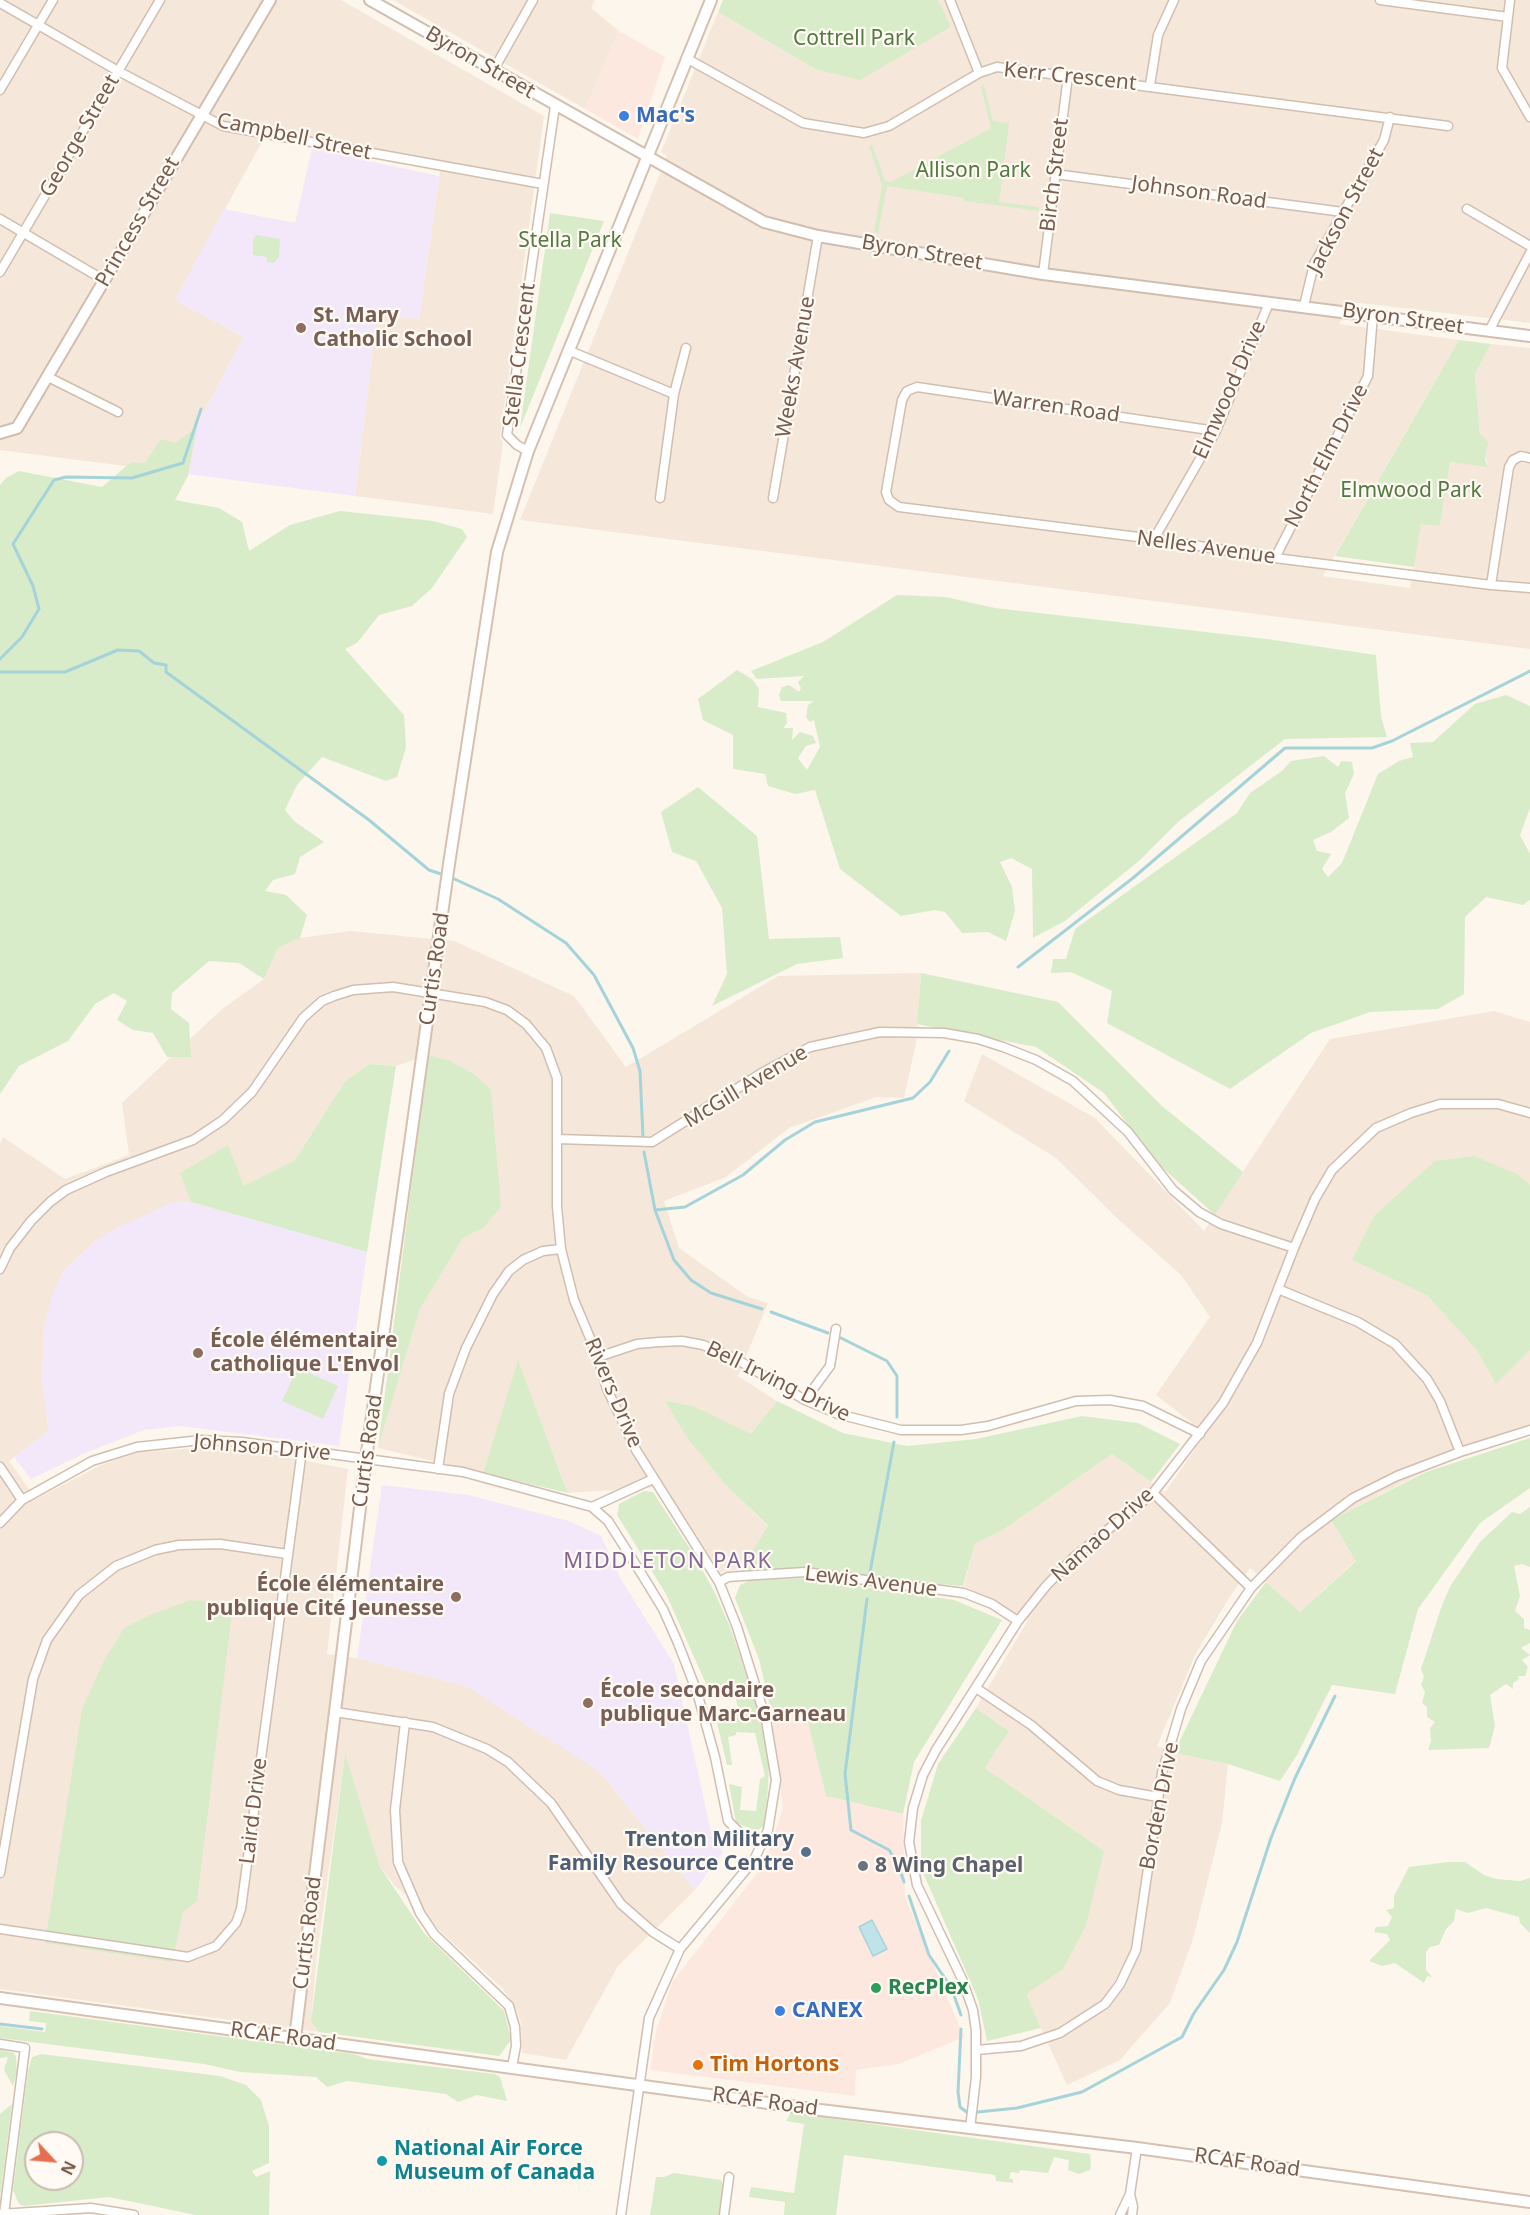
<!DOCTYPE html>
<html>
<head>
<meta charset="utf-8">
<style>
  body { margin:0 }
  #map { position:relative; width:1530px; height:2215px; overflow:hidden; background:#fdf6ec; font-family:"Noto Sans",sans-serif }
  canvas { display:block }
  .north { position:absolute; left:24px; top:2131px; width:60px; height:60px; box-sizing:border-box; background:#fffaf3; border:2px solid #cabbb1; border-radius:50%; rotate:116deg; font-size:16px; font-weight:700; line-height:24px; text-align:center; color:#7a5c4d }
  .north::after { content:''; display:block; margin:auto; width:21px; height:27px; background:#e76f51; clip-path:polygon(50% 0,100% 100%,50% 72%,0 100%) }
</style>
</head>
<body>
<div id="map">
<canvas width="1530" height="2215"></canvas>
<div class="north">N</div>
</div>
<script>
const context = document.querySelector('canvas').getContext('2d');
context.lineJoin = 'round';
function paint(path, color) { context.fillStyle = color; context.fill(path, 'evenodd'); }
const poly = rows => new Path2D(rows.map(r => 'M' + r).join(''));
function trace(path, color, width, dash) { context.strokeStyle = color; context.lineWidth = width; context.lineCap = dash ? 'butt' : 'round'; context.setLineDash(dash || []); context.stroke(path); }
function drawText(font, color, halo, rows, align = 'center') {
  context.font = font + ' "Noto Sans",sans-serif'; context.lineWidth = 4.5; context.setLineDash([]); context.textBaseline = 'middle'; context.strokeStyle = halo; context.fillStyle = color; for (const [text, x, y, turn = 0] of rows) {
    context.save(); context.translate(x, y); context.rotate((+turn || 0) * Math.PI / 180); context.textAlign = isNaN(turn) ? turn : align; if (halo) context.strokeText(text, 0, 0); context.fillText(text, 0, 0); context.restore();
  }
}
paint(poly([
  [0,0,341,0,544,116,500,438,503,443,493,514,355,496,377,315,419,319,441,163,269,129,175,300,244,337,172,472,0,450],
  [393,0,595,0,591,8,619,31,585,109],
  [938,0,1530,0,1530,323,1351,302,1339,324,1459,340,1323,576,1410,588,1421,523,1440,526,1450,462,1488,466,1480,434,1475,374,1491,344,1530,348,1530,649,520,520,667,156,661,152,718,12,815,69,951,28],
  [350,931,454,941,574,996,626,1067,778,976,921,973,916,1043,904,1098,877,1097,789,1128,726,1177,664,1201,679,1248,748,1297,768,1303,738,1376,777,1401,751,1435,693,1406,666,1402,687,1438,725,1484,768,1527,741,1569,720,1572,660,1487,568,1493,518,1361,483,1473,378,1448,420,1309,463,1238,483,1228,493,1134,491,1090,428,1055,396,1066,370,1064,345,1081,295,1160,244,1187,228,1146,181,1173,191,1202,171,1203,96,1240,63,1272,44,1327,42,1379,49,1431,9,1461,36,1499,101,1465,138,1452,217,1447,244,1449,348,1469,327,1654,357,1658,466,1686,520,1719,600,1772,695,1890,618,1966,566,2060,522,2053,521,2022,514,2005,502,1988,438,1929,412,1899,395,1886,380,1867,345,1754,317,1954,311,2022,319,2032,0,1989,0,1144,3,1137,65,1179,129,1155,122,1103,221,1010,264,979,278,948,300,938],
  [1494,1011,1530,1022,1530,1433,1466,1450,1331,1520,1356,1560,1300,1612,1250,1568,1229,1598,1195,1655,1157,1746,1174,1753,1228,1764,1222,1823,1193,1939,1170,2003,1120,2060,1067,2085,1025,1993,1104,1851,985,1768,1009,1731,976,1708,1028,1620,964,1586,975,1544,1003,1530,1112,1454,1165,1492,1206,1434,1156,1395,1210,1317,1181,1275,1119,1220,1056,1158,964,1101,982,1054,1095,1118,1204,1231,1330,1039]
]), '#f5e8da');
paint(poly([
  [619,31,665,57,638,139,585,109],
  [804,1705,826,1796,903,1814,905,1897,964,2037,899,2064,856,2070,855,2096,650,2070,656,2031,673,1981,765,1863,783,1808,771,1711]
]), '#fde8e0');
paint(poly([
  [312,149,439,176,419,319,377,315,355,496,172,472,244,337,175,300,224,209,295,223],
  [191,1202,367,1252,339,1446,180,1426,144,1430,85,1453,31,1479,14,1457,49,1431,42,1379,44,1327,53,1292,63,1272,96,1240,117,1228,171,1203],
  [382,1485,468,1495,569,1521,601,1536,622,1581,674,1664,713,1841,723,1852,695,1890,600,1772,466,1686,357,1658]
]), '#f3e8fa');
paint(poly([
  [723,0,938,0,951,27,860,80,815,69,718,12],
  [984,85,993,121,1009,123,999,202,1039,207,1039,211,964,201,964,198,887,186,878,233,874,232,882,185,869,146,872,144,885,181,891,182,991,128,981,87],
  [550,213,604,221,520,428],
  [256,235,280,239,279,257,274,263,267,262,267,257,253,255,253,239],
  [1459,340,1491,344,1475,374,1480,434,1488,442,1485,459,1488,467,1450,462,1440,526,1421,524,1414,567,1335,556],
  [197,427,188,476,175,500,219,508,242,522,249,551,290,525,340,511,433,521,462,529,467,537,432,588,412,606,379,615,357,643,345,649,404,715,406,747,397,777,386,781,322,757,297,785,285,810,294,821,324,842,300,857,295,874,273,880,265,891,286,895,307,915,300,938,278,948,264,979,239,963,209,961,172,993,171,1009,189,1023,191,1057,167,1057,153,1033,133,1030,117,1020,127,1001,114,993,95,1004,68,1041,19,1066,0,1094,0,485,6,478,19,471,102,487,131,462,145,463,161,439,175,443],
  [897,595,945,597,995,608,1267,639,1376,655,1381,716,1387,737,1285,739,1178,822,1140,860,1065,921,1033,938,1032,869,1011,858,1000,862,1012,887,1015,911,1006,941,988,932,962,933,945,912,935,910,901,916,840,869,815,790,795,794,768,786,765,774,733,769,733,735,703,720,698,699,737,670,752,679,759,689,758,707,786,713,787,723,783,728,793,728,792,740,800,732,813,736,816,743,806,746,798,758,807,770,820,747,814,720,810,722,806,717,808,705,814,701,781,701,779,695,782,687,789,685,799,692,801,688,798,682,804,676,757,679,751,671,823,642],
  [1506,695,1530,706,1530,808,1520,835,1530,854,1530,900,1523,905,1486,897,1465,917,1464,994,1438,1009,1370,1012,1311,1033,1230,1089,1107,1023,1112,991,1071,972,1051,973,1053,959,1066,959,1075,929,1237,813,1250,793,1282,771,1291,761,1324,756,1338,767,1341,761,1352,762,1354,774,1345,793,1349,818,1331,832,1313,840,1317,851,1331,854,1322,869,1328,877,1342,863,1378,774,1399,761,1413,757,1410,743,1433,742,1475,704],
  [698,787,757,836,769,939,840,937,843,958,797,964,712,1006,727,974,722,908,696,861,672,852,661,812],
  [921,973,1058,1002,1162,1106,1243,1172,1215,1215,1156,1162,1104,1093,1036,1047,917,1024],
  [428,1055,450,1061,474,1074,491,1090,501,1207,483,1228,463,1238,420,1309,378,1448],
  [370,1064,396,1066,367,1252,191,1202,180,1173,228,1145,244,1186,295,1160,345,1081],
  [1474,1156,1517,1174,1530,1185,1530,1350,1496,1384,1477,1350,1427,1295,1352,1260,1375,1215,1435,1161],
  [518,1360,562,1478,568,1493,483,1473],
  [298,1368,338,1386,323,1419,282,1401],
  [665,1401,693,1406,751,1434,777,1401,843,1433,907,1446,976,1439,1082,1416,1138,1423,1180,1444,1151,1482,1112,1454,1003,1530,975,1544,963,1586,741,1569,768,1526,725,1484,687,1438],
  [1530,1438,1530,1488,1480,1523,1418,1609,1395,1694,1332,1685,1297,1755,1280,1781,1228,1764,1174,1753,1237,1621,1266,1582,1300,1612,1356,1561,1331,1520,1426,1472],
  [644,1491,653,1492,694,1555,715,1593,730,1627,752,1691,766,1742,769,1766,766,1820,764,1826,757,1831,736,1823,729,1784,742,1787,740,1810,756,1811,760,1779,765,1776,755,1733,736,1732,736,1735,728,1737,732,1765,727,1765,717,1723,740,1714,733,1689,711,1695,666,1594,617,1515,619,1504],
  [1530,1507,1530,1567,1522,1564,1514,1566,1520,1596,1515,1611,1524,1619,1524,1628,1530,1630,1530,1643,1521,1648,1530,1655,1522,1660,1528,1667,1525,1676,1518,1676,1519,1679,1513,1683,1513,1689,1506,1684,1490,1695,1495,1726,1489,1748,1428,1750,1431,1741,1430,1728,1435,1722,1427,1717,1427,1707,1422,1703,1425,1692,1421,1685,1424,1677,1421,1669,1442,1605,1451,1585,1480,1542,1512,1512,1520,1514],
  [802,1578,954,1600,1002,1620,914,1762,903,1814,826,1796,804,1706,771,1711,759,1659,735,1598,740,1585,751,1580],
  [191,1600,233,1604,197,1901,183,1912,172,1962,45,1943,82,1709,103,1663,124,1628,152,1614],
  [976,1708,1009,1731,985,1768,1104,1851,1086,1925,1063,1969,1026,1994,1041,2028,987,2041,978,1999,921,1868,921,1821,938,1764],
  [345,1753,380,1867,424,1933,504,2011,511,2040,499,2056,319,2032,311,2022],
  [1448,1862,1465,1862,1484,1875,1496,1879,1520,1881,1530,1878,1530,1933,1520,1923,1519,1917,1486,1908,1468,1913,1456,1909,1454,1921,1446,1929,1439,1945,1430,1947,1426,1952,1426,1970,1432,1977,1427,1976,1424,1983,1395,1963,1382,1966,1369,1961,1390,1940,1387,1934,1374,1932,1376,1927,1388,1926,1392,1917,1386,1910,1394,1908,1394,1896,1409,1867],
  [30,2011,354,2054,367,2059,495,2074,500,2077,507,2101,477,2095,458,2102,446,2094,347,2081,327,2087,316,2077,240,2072,204,2064,0,2038,0,2026,45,2032,46,2023,29,2021],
  [0,2049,14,2053,16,2057,17,2072,13,2086,4,2070,8,2057,0,2058],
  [41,2054,220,2076,246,2085,261,2100,269,2126,269,2163,252,2171,256,2177,270,2171,269,2215,196,2215,109,2197,24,2206,19,2204,13,2190,28,2071,32,2057],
  [36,2143,72,2143,72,2179,36,2179],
  [12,2104,0,2198,0,2114],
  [791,2113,1090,2154,1091,2163,1090,2170,1079,2174,1068,2170,1069,2160,1054,2157,1048,2173,1020,2170,1019,2173,1011,2172,1009,2179,1013,2179,1013,2183,996,2181,995,2175,844,2155,836,2215,784,2215,785,2202,749,2197,751,2187,794,2193,804,2124,786,2121],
  [674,2173,721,2180,724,2187,720,2215,650,2215,656,2177,664,2177]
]), '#d8ecc9');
const water = poly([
  [872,1920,887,1949,873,1956,859,1927,872,1920]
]);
paint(water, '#bfe3e8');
trace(water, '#a5d3da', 1.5);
trace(poly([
  [0,659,22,637,39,609,33,586,13,544,54,480,66,477,132,478,183,463,201,409],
  [0,672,65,672,118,650,139,651,154,663,166,665,166,672,369,820,429,870,444,875],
  [450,877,498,899,566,943,594,975,633,1048,640,1071,643,1137],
  [1018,967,1133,878,1285,748,1372,748,1392,741,1530,671],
  [644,1152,655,1210,674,1260,691,1280,711,1293,762,1309],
  [655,1210,685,1207,743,1175,785,1140,815,1122,913,1098,930,1082,949,1051],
  [771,1312,828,1333],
  [841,1338,887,1361,897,1376,897,1417],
  [870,1572,894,1442],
  [867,1599,845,1774,851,1830,889,1850,898,1864,904,1882],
  [909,1896,929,1955,951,1987,961,2015],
  [0,2024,42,2029],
  [961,2029,958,2092,960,2107,968,2113,1017,2108,1082,2092,1182,2037,1194,2013,1224,1970,1237,1942,1271,1838,1295,1778,1335,1696]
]), '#a5d3da', 3);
const minor = poly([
  [950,0,979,73],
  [1380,0,1508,17],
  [1510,0,1502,68,1530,117],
  [0,3,118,71,223,126,543,184],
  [686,58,803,123,864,133,889,126,979,73,997,67,1448,126],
  [493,71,533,0],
  [1150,85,1158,35,1174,0],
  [0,90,53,0],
  [1055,174,1343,212],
  [1467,209,1530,246],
  [0,219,104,280],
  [0,272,160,0],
  [1043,274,1068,76],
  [1304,306,1314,264,1384,140,1390,117],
  [1489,331,1530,253],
  [570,351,674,394],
  [48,377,118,412],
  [1216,431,917,387,907,391,902,400,886,492,889,500,899,507,1154,539,1275,558,1491,585,1530,588],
  [528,451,517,445,507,435,555,106],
  [660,498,674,394,686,348],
  [773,498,818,236],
  [1154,539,1216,431,1269,303],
  [1275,558,1368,376,1373,315],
  [1491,585,1509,467,1513,460,1521,456,1530,458],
  [558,1139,652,1142,765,1071,810,1047,880,1032,944,1033,978,1039,1003,1047,1036,1060,1073,1081,1128,1132,1173,1190,1199,1212,1221,1224,1294,1248],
  [0,1269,10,1248,31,1221,50,1202,66,1190,106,1172,193,1140,223,1120,252,1092,303,1018,322,1001,334,996,353,990,393,987,485,1002,507,1010,526,1024,546,1048,557,1078,557,1207,561,1249,574,1300,598,1357,607,1389,636,1450,719,1582,737,1627,766,1720,776,1780,768,1830,754,1860,680,1949,649,2018,621,2215],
  [1278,1289,1358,1322,1395,1344,1427,1379,1440,1401,1460,1452],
  [598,1357,637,1344,659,1342,682,1341,703,1345,736,1359,805,1400,838,1414,901,1430,961,1430,988,1426,1076,1401,1110,1400,1143,1406,1200,1434],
  [805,1400,830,1366,836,1329],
  [0,1467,22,1500],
  [438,1469,449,1394,466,1348,493,1294,509,1271,523,1260,543,1251,561,1249],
  [1153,1493,1251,1588],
  [592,1507,608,1521,641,1573,663,1609,678,1643,697,1692,715,1757,728,1821,741,1834,762,1844],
  [0,1523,22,1500,92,1461,137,1447,201,1440,242,1442,463,1472,592,1507,653,1479],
  [719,1582,728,1577,742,1576,805,1572,964,1593,992,1604,1018,1621],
  [976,1688,1031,1725,1097,1781,1119,1790,1158,1797],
  [335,1712,433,1727,487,1749,508,1762,551,1803,621,1904,653,1932,680,1949],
  [405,1722,395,1810,398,1862,420,1913,434,1934,509,2006,515,2027,516,2046,512,2067],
  [0,1873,33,1679,47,1640,79,1595,116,1566,155,1550,179,1545,220,1544,287,1554],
  [0,1929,188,1957,216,1946,236,1923,241,1909,302,1450],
  [0,2044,25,2048,4,2214],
  [976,2050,1021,2046,1060,2033,1105,2004,1120,1984,1136,1950,1162,1773,1181,1709,1201,1661,1251,1588,1300,1538,1353,1498,1397,1476,1460,1452,1530,1430],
  [970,2129,976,2077,976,2031,973,2010,962,1979,917,1885,909,1842,913,1808,923,1775,936,1750,1018,1621,1046,1586,1073,1558,1153,1493,1223,1403,1257,1343,1294,1248,1315,1199,1332,1170,1376,1128,1411,1113,1440,1104,1498,1104,1530,1113],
  [0,2214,91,2208,134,2215],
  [724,2215,729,2177],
  [1120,2215,1130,2194],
  [1132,2215,1133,2207,1130,2194,1137,2148]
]);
const tertiary = poly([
  [370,0,764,222,818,236,1043,274,1530,336],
  [0,433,17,428,270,0]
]);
const secondary = poly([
  [0,1998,812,2109,1137,2148,1530,2202],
  [295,2038,366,1459,449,864,497,552,528,451,711,0]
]);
trace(minor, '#d1beb0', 11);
trace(tertiary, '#d1beb0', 14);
trace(secondary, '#d6c0b0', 14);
trace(minor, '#fff', 8);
trace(tertiary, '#fff', 10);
trace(secondary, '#fff', 10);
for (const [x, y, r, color] of [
  [624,116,6,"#3f7fe0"],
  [301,328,6,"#8d6e63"],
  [198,1353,6,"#8d6e63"],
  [456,1597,6,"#8d6e63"],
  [588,1703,6,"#8d6e63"],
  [806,1852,6,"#5c6f8a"],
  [863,1866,6,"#6b7280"],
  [876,1988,6,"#2e9e5b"],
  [780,2011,6,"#3f7fe0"],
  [698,2065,6,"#e8710a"],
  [382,2161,6,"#0f9aa8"]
]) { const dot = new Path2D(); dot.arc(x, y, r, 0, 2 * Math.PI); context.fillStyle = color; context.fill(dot); trace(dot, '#fffaf3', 2); }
drawText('21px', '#537a41', '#fffaf3', [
  ["Cottrell Park",854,39],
  ["Allison Park",973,171],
  ["Stella Park",570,241],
  ["Elmwood Park",1411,491]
]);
drawText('21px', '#7a5c4d', '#fffaf3', [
  ["Byron Street",480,63,30],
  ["Kerr Crescent",1070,77,6],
  ["George Street",80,136,-60],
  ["Campbell Street",294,137,12],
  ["Birch Street",1055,175,-83],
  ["Johnson Road",1199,193,8],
  ["Jackson Street",1346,211,-62],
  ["Princess Street",138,222,-60],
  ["Byron Street",922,253,10],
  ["Byron Street",1403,319,8],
  ["Stella Crescent",520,355,-83],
  ["Weeks Avenue",796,367,-80],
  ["Elmwood Drive",1230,390,-66],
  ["Warren Road",1056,407,8],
  ["North Elm Drive",1327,456,-63],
  ["Nelles Avenue",1206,548,8],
  ["Curtis Road",435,969,-82],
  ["McGill Avenue",746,1087,-31],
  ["Bell Irving Drive",778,1382,26],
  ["Rivers Drive",613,1393,67],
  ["Johnson Drive",262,1448,5],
  ["Curtis Road",368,1451,-82],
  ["Namao Drive",1103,1535,-42],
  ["Lewis Avenue",871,1582,7],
  ["Borden Drive",1160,1806,-79],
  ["Laird Drive",254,1811,-83],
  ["Curtis Road",308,1933,-83],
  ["RCAF Road",283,2037,8],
  ["RCAF Road",765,2102,8],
  ["RCAF Road",1247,2163,8]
]);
drawText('bold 21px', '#366cbe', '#fffaf3', [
  ["Mac's",636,116],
  ["CANEX",792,2011]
], 'left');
drawText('bold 21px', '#785e54', '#fffaf3', [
  ["St. Mary",313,316],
  ["Catholic School",313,340],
  ["École élémentaire",210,1341],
  ["catholique L'Envol",210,1365],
  ["École élémentaire",444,1585,"right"],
  ["publique Cité Jeunesse",444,1609,"right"],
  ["École secondaire",600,1691],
  ["publique Marc-Garneau",600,1715]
], 'left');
drawText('bold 21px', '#4e5e75', '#fffaf3', [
  ["Trenton Military",794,1840],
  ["Family Resource Centre",794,1864]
], 'right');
drawText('bold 21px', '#5b616d', '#fffaf3', [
  ["8 Wing Chapel",875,1866]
], 'left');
drawText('bold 21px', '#27864d', '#fffaf3', [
  ["RecPlex",888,1988]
], 'left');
drawText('bold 21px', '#c56008', '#fffaf3', [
  ["Tim Hortons",710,2065]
], 'left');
drawText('bold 21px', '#0d838f', '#fffaf3', [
  ["National Air Force",394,2149],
  ["Museum of Canada",394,2173]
], 'left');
context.letterSpacing = '1.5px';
drawText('22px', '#846695', '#fffaf3', [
  ["MIDDLETON PARK",668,1562]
]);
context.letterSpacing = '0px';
</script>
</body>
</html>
